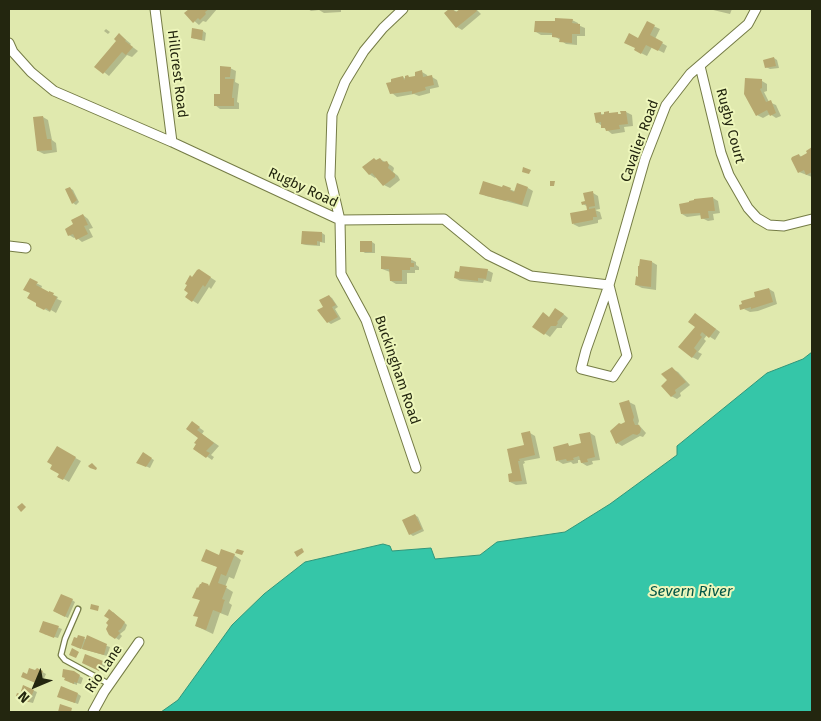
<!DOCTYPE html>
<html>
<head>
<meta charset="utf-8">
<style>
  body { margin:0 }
  #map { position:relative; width:821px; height:721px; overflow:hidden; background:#e0e9ae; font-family:"Fira Sans",sans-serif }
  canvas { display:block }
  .frame { position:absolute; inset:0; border:10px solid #23260f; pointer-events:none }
  .north { position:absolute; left:10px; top:661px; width:50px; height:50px; -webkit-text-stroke:4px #edf6bb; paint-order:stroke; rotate:225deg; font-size:14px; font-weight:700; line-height:20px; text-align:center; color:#23260f }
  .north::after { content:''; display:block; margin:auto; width:18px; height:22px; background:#23260f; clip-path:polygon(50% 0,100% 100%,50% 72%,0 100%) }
</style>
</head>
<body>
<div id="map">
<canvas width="821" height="721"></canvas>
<div class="frame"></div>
<div class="north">N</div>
</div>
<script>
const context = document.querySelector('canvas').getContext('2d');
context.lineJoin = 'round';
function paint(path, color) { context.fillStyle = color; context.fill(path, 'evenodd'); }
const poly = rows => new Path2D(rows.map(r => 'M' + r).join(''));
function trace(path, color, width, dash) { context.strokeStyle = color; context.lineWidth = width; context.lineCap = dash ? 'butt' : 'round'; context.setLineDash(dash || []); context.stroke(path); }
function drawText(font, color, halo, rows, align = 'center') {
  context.font = font + ' "Fira Sans",sans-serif'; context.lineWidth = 4; context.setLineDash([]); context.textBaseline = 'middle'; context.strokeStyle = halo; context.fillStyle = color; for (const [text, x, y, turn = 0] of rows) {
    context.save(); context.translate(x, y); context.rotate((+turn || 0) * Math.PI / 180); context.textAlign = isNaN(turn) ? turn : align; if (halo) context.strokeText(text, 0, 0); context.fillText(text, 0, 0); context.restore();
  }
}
const water = poly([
  [812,352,812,712,161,712,178,700,232,625,264,594,305,562,383,544,390,546,392,551,431,548,435,559,480,555,497,542,565,532,610,504,677,455,677,446,767,373,803,359,812,352]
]);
paint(water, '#35c6a8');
trace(water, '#30967a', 1);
paint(poly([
  [190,9,217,9,206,22,203,21,199,25,185,13],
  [308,9,341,9,341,12,324,13,319,10,311,11],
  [451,9,458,12,461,9,476,9,481,14,462,30,457,27,445,14],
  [709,9,732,9,730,14],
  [572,20,578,23,578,25,585,28,585,36,577,36,577,45,566,44,553,35,541,35,536,32],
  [647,23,660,29,655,39,667,46,664,53,652,47,647,56,635,50],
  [106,29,110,32,108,34,104,31],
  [203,31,206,33,205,41,192,38],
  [119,34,131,44,130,45,138,51,132,57,127,55,109,76,96,66,118,41],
  [774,58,777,60,779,68,770,69,766,67],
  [222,68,230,68,236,71,235,82,239,84,237,102,239,103,239,109,220,109,215,105,221,95],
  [422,72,427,75,428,77,432,77,437,80,439,87,430,89,430,93,419,96,414,94,397,97,392,93,403,77,407,80,417,77],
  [762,81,767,84,767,91,764,92,769,102,776,105,781,116,776,118,770,114,763,118,757,115,745,94],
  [622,112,626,112,632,115,633,126,624,127,625,132,612,134,597,122,600,113,605,116,617,113,622,116],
  [43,117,48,120,52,140,56,143,57,152,44,154,38,151],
  [812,149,812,177,799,172,799,155,802,157,809,154,808,152],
  [380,159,392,166,394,168,393,172,398,176,400,180,390,188,384,185,377,176,375,178,369,174],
  [503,186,516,192,528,188,533,191,528,207,486,196,481,193,502,189],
  [70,188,73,190,79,202,76,205,73,203],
  [593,193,598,196,600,209,595,210,600,212,602,219,598,220,598,223,579,227,573,224,588,211,588,207,583,204,587,202],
  [713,198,718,201,720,213,713,214,714,220,708,221,702,218,702,215,687,217,682,214],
  [83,215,88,219,93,228,89,229,93,237,82,242,76,237,74,238,69,235,74,225],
  [303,232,322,233,325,235,325,243,320,242,320,246,306,245,302,244],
  [372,242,375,244,375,253,365,253,362,251,362,243],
  [410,259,416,262,416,265,419,267,419,270,415,270,415,273,407,273,407,284,396,284,391,281,390,272,382,269],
  [652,262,657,265,656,290,642,288,636,285],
  [199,270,216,281,211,289,209,287,198,304,187,297,190,292,189,285],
  [487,270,493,273,491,282,484,280,483,283,460,281,455,278],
  [30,280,42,286,41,289,58,297,57,299,62,301,56,313,51,310,50,312,37,305,37,302,32,293],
  [769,289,774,292,777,304,758,311,750,312,744,309],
  [329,296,332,298,338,307,335,309,341,319,331,324,328,322,324,307],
  [561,312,568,318,562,326,562,328,557,328,550,337,534,326],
  [701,318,720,332,715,340,707,335,704,339,706,341,698,352,702,354,698,360,692,357,697,327],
  [672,369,678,372,690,385,680,393,681,396,677,399,671,396,669,380],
  [629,402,635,405,639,421,638,424,646,433,643,437,640,436,622,446,617,443,622,425,626,422],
  [197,426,204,431,202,434,219,446,211,455,214,457,212,460,195,448,200,438,187,429],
  [530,433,535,436,540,458,524,461,525,463,523,464,527,484,516,485,510,482,514,474,508,450,525,446],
  [590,433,595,436,600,460,592,461,593,464,587,466,582,463,581,460,578,460,578,463,573,464,571,462,563,464,558,461,568,445,571,447,582,444],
  [57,448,81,461,69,482,59,476,60,474],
  [143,454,154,460,150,468,141,464],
  [415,515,418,517,424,531,413,536,410,534],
  [234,555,241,560,234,579,229,577,225,587,233,592,229,603,232,605,228,616,220,613,213,634,196,626,199,618,201,601,194,597,210,587,218,567,210,564,220,556],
  [72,600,75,602,68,618,54,611],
  [113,612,127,625,125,630,120,634,122,636,119,640,116,638],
  [44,622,62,629,58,638,44,634],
  [79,637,110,647,107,656,76,647],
  [86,655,106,664,103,671,86,664],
  [37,669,46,674,41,685,25,678,36,672],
  [74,673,83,678,81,684,77,683,77,685,69,682],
  [24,686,37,692,33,703,21,700,20,695],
  [78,694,81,696,78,704,59,697]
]), '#0003');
paint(poly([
  [189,9,209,9,205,12,206,14,200,20,198,18,193,23,184,13],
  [449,9,452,9,456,12,460,9,475,9,477,11,456,28,444,13],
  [555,18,573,19,572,23,580,24,580,34,572,34,572,43,559,42,560,38,552,37,552,33,534,32,535,21,555,21],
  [647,21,655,25,650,35,663,42,658,51,646,45,641,54,634,50,635,48,624,43,629,33,638,38],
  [192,28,203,30,202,40,191,38],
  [119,33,126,40,125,41,133,47,126,55,122,52,103,74,94,67,116,41,114,39],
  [774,57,776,66,765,68,763,60],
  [220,66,231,67,230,77,225,77,225,79,234,79,232,96,232,98,234,98,234,106,214,106,214,94,220,94],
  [422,70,423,77,432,75,434,85,425,87,426,90,412,94,412,91,390,94,386,83,391,82,391,79,403,76,404,80,405,79,405,76,408,75,409,77,415,76,415,72],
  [745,78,762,79,762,88,760,89,766,102,771,100,776,113,770,116,767,110,756,116,744,94],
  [609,111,609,113,618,112,618,114,621,114,620,111,626,111,628,124,619,125,620,129,606,131,605,128,601,128,601,122,596,123,594,113,601,112,601,115,604,114,604,112],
  [43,116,47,139,51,139,52,150,37,151,33,117],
  [812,147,812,172,806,175,804,170,798,173,791,159,792,157,799,154,800,157,807,153,806,151],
  [374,158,376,160,380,158,383,162,387,161,389,165,388,168,395,174,395,177,383,186,372,173,369,175,362,167],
  [523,167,531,170,529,174,522,172],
  [483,181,502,187,503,185,511,188,510,190,514,192,517,183,528,187,522,205,507,200,506,201,479,194],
  [550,181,555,181,554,186,550,186],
  [70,187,77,200,72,204,65,189],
  [593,191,595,206,589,207,589,209,595,208,597,217,593,217,593,220,572,224,570,213,587,210,586,204,582,205,581,202,585,201,583,193],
  [713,197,715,211,708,211,709,218,701,219,700,213,681,214,679,204,689,202,689,201,694,200,694,199],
  [83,214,88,225,84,226,88,234,76,240,73,234,68,236,65,229,73,224,71,220],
  [302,231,322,232,322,242,317,241,317,245,301,244],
  [360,241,372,241,372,252,360,252],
  [381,256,411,258,411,263,414,263,414,267,410,267,410,270,402,270,402,281,390,281,389,269,381,269],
  [640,259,652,261,651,287,635,285,636,276,638,277,638,266,639,266],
  [460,266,488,269,486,279,478,278,478,281,454,278,455,271,459,272],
  [199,269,211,277,205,287,203,285,192,302,185,297,188,293,184,290,187,285,185,284,190,275,192,277,197,270],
  [30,278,38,282,36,285,49,292,49,291,54,293,53,295,57,297,50,311,46,308,44,310,36,306,36,303,27,298,30,293,23,290],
  [769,288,773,302,751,309,751,307,740,310,739,305,742,304,741,301,755,297,754,292],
  [329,295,336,305,332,307,338,317,327,323,317,310,323,307,319,300],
  [555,308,564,314,557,322,558,323,556,326,551,326,544,335,532,327,543,312,549,317],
  [695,313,716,329,709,338,702,332,700,335,702,337,694,348,697,351,692,358,678,347,695,327,688,322],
  [672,367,686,382,675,390,676,393,671,397,661,386,667,380,661,374],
  [629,400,634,417,633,420,635,425,639,425,641,429,640,433,637,435,633,434,616,444,610,431,619,423,621,424,625,422,619,403],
  [192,421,200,427,197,430,214,443,206,451,210,453,206,458,193,449,196,444,194,443,198,438,186,429],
  [530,431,535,455,519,459,520,461,518,461,522,481,509,482,508,474,512,473,507,449,524,445,521,433],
  [590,432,595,457,587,459,588,462,581,463,579,456,573,458,574,460,567,461,566,459,556,461,553,447,568,443,569,446,581,443,579,434],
  [57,446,76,457,63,480,57,477,59,474,50,469,52,465,47,462],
  [143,452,152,458,146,467,136,463],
  [92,463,97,468,96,470,90,468,88,466],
  [22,503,26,507,21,512,17,507],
  [415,514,422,529,409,535,402,520],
  [302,548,304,552,297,557,294,552],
  [206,549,219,555,221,549,235,554,226,576,221,574,218,583,227,586,222,599,225,600,224,602,221,613,213,610,206,630,195,626,198,617,193,616,200,600,192,598,197,587,198,588,200,584,201,584,202,582,208,584,209,586,217,567,201,561],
  [237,549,244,551,242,555,235,553],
  [61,594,73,599,65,617,53,611],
  [91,604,99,606,98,611,90,609],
  [109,609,125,622,121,629,118,631,120,633,115,639,109,635,106,629,108,625,106,623,109,619,104,616],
  [43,621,59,626,54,638,39,632],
  [78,635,85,637,81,649,71,645,74,637,77,638],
  [87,635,107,644,104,655,82,649],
  [72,648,79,652,76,658,69,655],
  [85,654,103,661,99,671,82,663],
  [29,668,35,670,37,668,43,671,38,684,21,677,23,672,27,674],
  [63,669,74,671,80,675,77,683,74,682,74,684,64,680,65,678,62,677],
  [23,685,34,690,29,702,19,701,20,699,16,696,17,693,20,694],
  [61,686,78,693,75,703,57,697],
  [60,704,72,708,71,712,58,712]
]), '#b7a86f');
const lane = poly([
  [78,609,65,639,61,655,65,660,109,684]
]);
const street = poly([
  [155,9,172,142],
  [403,9,383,28,364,51,345,82,332,115,330,177,340,220,341,274,366,320,416,468],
  [9,43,13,52,31,72,54,91,172,142,340,220,444,219,488,255,531,276,609,285,627,356,613,377,581,369,586,350,609,285,645,159,666,105,690,74,748,24,756,9],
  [700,66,721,153,729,175,748,208,757,218,769,225,784,226,812,219],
  [9,246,26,248],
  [93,712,104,692,139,642]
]);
trace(lane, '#757c46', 7);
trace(street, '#757c46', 11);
trace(lane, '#fff', 4.5);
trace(street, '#fff', 9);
drawText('14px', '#23260f', '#edf6bb', [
  ["Hillcrest Road",177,74,83],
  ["Rugby Court",730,126,75],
  ["Cavalier Road",640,141,-70],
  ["Rugby Road",303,188,25],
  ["Buckingham Road",397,370,71],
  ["Rio Lane",104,669,-56]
]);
drawText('italic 15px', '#025647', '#edf6bb', [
  ["Severn River",691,592]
]);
</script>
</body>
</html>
